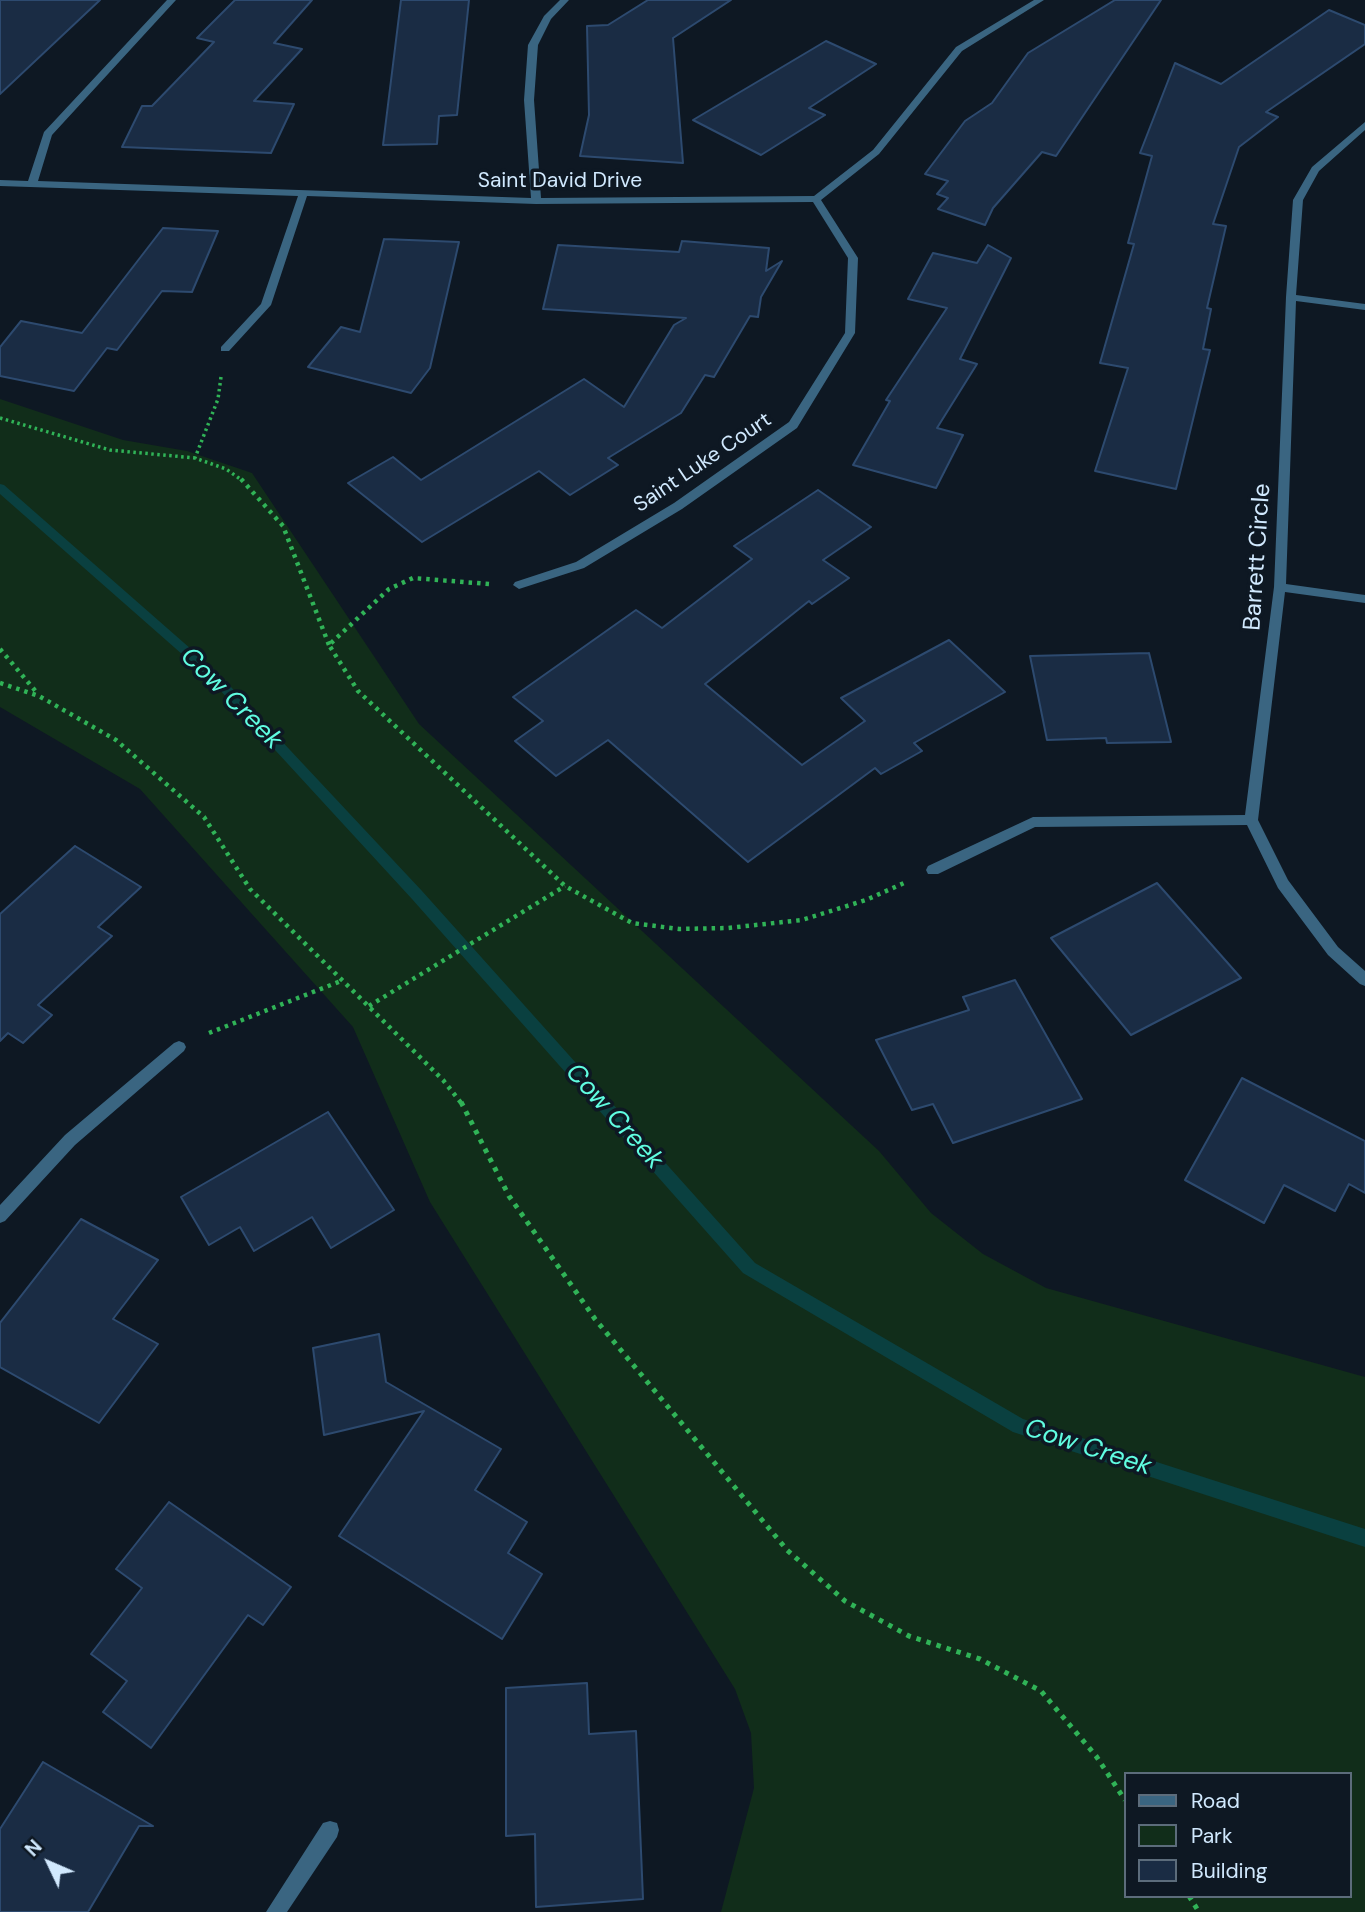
<!DOCTYPE html>
<html>
<head>
<meta charset="utf-8">
<style>
  body { margin:0 }
  #map { position:relative; width:1365px; height:1912px; overflow:hidden; background:#0e1823; font-family:"DM Sans",sans-serif }
  canvas { display:block }
  .legend { position:absolute; left:1124px; top:1772px; width:228px; height:126px; box-sizing:border-box; background:#0e1823; border:2px solid #5c6c7b; margin:0; padding:9px 12px; list-style:none; font-size:21px; color:#d1e9fe }
  .legend li { display:flex; align-items:center; gap:14px; height:35px }
  .legend b { width:35px; border:2px solid #5c6c7b }
  .north { position:absolute; left:14px; top:1828px; width:70px; height:70px; -webkit-text-stroke:5px #0e1823; paint-order:stroke; rotate:314deg; font-size:19px; font-weight:700; line-height:28px; text-align:center; color:#d1e9fe }
  .north::after { content:''; display:block; margin:auto; width:24px; height:32px; background:#d1e9fe; clip-path:polygon(50% 0,100% 100%,50% 72%,0 100%) }
</style>
</head>
<body>
<div id="map">
<canvas width="1365" height="1912"></canvas>
<ul class="legend">
<li><b style="height:9px;background:#3a6581"></b>Road</li>
<li><b style="height:19px;background:#112d1a"></b>Park</li>
<li><b style="height:19px;background:#1a2c44"></b>Building</li>
</ul>
<div class="north">N</div>
</div>
<script>
const context = document.querySelector('canvas').getContext('2d');
context.lineJoin = 'round';
function paint(path, color) { context.fillStyle = color; context.fill(path, 'evenodd'); }
const poly = rows => new Path2D(rows.map(r => 'M' + r).join(''));
function trace(path, color, width, dash) { context.strokeStyle = color; context.lineWidth = width; context.lineCap = dash ? 'butt' : 'round'; context.setLineDash(dash || []); context.stroke(path); }
function drawText(font, color, halo, rows, align = 'center') {
  context.font = font + ' "DM Sans",sans-serif'; context.lineWidth = 7; context.setLineDash([]); context.textBaseline = 'middle'; context.strokeStyle = halo; context.fillStyle = color; for (const [text, x, y, turn = 0] of rows) {
    context.save(); context.translate(x, y); context.rotate((+turn || 0) * Math.PI / 180); context.textAlign = isNaN(turn) ? turn : align; if (halo) context.strokeText(text, 0, 0); context.fillText(text, 0, 0); context.restore();
  }
}
paint(poly([
  [0,399,123,440,187,451,252,473,419,724,879,1151,931,1213,983,1254,1046,1288,1365,1377,1365,1912,721,1912,754,1788,751,1733,735,1689,430,1202,353,1027,140,789,0,707],
  [1125,1774,1349,1774,1349,1896,1125,1896]
]), '#112d1a');
paint(poly([
  [0,484,4,485,216,671,422,891,755,1263,1023,1419,1365,1529,1365,1547,1013,1432,743,1273,412,899,208,677,0,494,0,484]
]), '#0a4040');
const building = poly([
  [0,0,100,0,0,94,0,0],
  [235,0,312,0,274,43,302,49,254,101,294,104,271,153,122,147,142,106,152,106,214,42,197,38,235,0],
  [401,0,469,0,457,115,439,116,437,144,383,145,401,0],
  [648,0,731,0,673,38,683,163,580,156,589,115,587,26,608,25,648,0],
  [1115,0,1161,0,1056,156,1042,152,993,208,985,225,938,209,948,198,937,194,948,181,925,174,965,121,992,103,1028,53,1115,0],
  [1329,10,1365,25,1365,44,1266,112,1278,117,1239,147,1213,224,1226,226,1207,308,1211,309,1203,349,1210,350,1176,489,1095,471,1128,368,1100,363,1134,244,1128,243,1152,156,1140,153,1175,63,1221,84,1329,10],
  [826,41,876,64,809,108,825,115,761,155,693,120,826,41],
  [163,228,218,231,192,292,162,291,117,350,107,348,74,391,0,376,0,347,21,321,82,333,163,228],
  [384,239,459,242,430,368,411,393,308,367,341,327,360,332,384,239],
  [682,241,769,248,766,271,782,261,761,297,758,317,750,316,714,377,705,375,681,413,608,458,618,465,570,495,539,471,422,542,348,483,393,457,421,480,584,379,624,407,674,325,686,318,543,309,558,245,679,252,682,241],
  [988,245,1011,258,960,359,977,364,937,428,963,435,936,488,853,465,890,401,886,400,947,308,908,299,933,253,977,263,988,245],
  [818,490,871,527,823,560,849,578,812,604,809,601,705,684,802,765,865,721,841,698,949,640,1005,692,914,743,922,751,881,774,875,768,748,862,608,740,556,776,515,741,543,721,513,697,636,610,662,628,752,559,734,546,818,490],
  [1149,653,1171,742,1107,743,1106,738,1047,740,1030,656,1149,653],
  [75,846,141,887,98,927,112,936,38,1005,52,1015,23,1043,8,1033,0,1041,0,914,75,846],
  [1157,883,1241,978,1131,1035,1051,938,1157,883],
  [1015,980,1082,1099,953,1143,933,1104,912,1110,876,1040,969,1010,963,997,1015,980],
  [1242,1078,1365,1141,1365,1193,1349,1184,1335,1211,1284,1185,1264,1223,1185,1180,1242,1078],
  [328,1112,394,1210,331,1248,312,1217,254,1251,240,1227,209,1245,181,1197,328,1112],
  [81,1219,158,1260,113,1319,158,1344,99,1423,0,1367,0,1323,81,1219],
  [379,1334,386,1382,501,1449,475,1490,527,1522,508,1553,542,1574,502,1639,339,1536,424,1411,324,1435,313,1348,379,1334],
  [169,1502,291,1587,263,1625,248,1615,151,1748,103,1712,127,1681,91,1654,142,1588,116,1569,169,1502],
  [587,1683,589,1734,636,1731,643,1899,536,1907,535,1834,506,1836,506,1688,587,1683],
  [43,1762,153,1826,139,1826,88,1912,0,1912,0,1829,43,1762]
]);
paint(building, '#1a2c44');
trace(building, '#2d4a6f', 2);
trace(poly([
  [221,377,218,399,195,458,226,469,243,481],
  [0,418,110,450,195,458]
]), '#30b357', 3.5, [2.5, 3.5]);
trace(poly([
  [241,479,283,526,329,645],
  [489,584,413,578,389,589,329,645,358,691,565,886,632,923,679,929,728,928,802,920,866,900,904,883],
  [0,649,38,694],
  [0,683,39,696,116,740,204,817,250,889,443,1080,462,1104],
  [369,1006,565,886],
  [209,1033,341,981]
]), '#30b357', 4.5, [3.5, 5]);
trace(poly([
  [461,1102,509,1196,595,1319,787,1550,845,1601,909,1636,980,1659,1041,1691,1096,1756,1125,1800],
  [1189,1896,1199,1912]
]), '#30b357', 5, [4.5, 6]);
paint(poly([
  [167,0,176,0,52,135,38,181,531,198,524,100,528,45,544,16,560,0,569,0,551,19,538,45,534,100,541,198,814,196,873,150,956,47,1034,0,1044,0,962,51,879,154,821,200,858,258,855,333,797,428,682,509,584,568,519,589,513,585,515,582,576,562,674,503,789,422,845,333,848,258,813,202,536,204,307,196,271,305,229,351,221,351,221,347,261,304,298,196,0,186,0,180,28,181,44,132,167,0],
  [1365,122,1365,130,1319,171,1303,200,1296,295,1365,304,1365,310,1296,301,1286,584,1365,595,1365,603,1285,592,1258,820,1288,880,1338,947,1365,971,1365,986,1360,984,1328,955,1278,888,1247,825,1035,827,938,874,928,874,926,870,928,866,1033,817,1245,815,1274,587,1286,297,1293,200,1312,167,1365,122],
  [179,1041,184,1043,186,1047,184,1051,75,1145,5,1221,0,1223,0,1205,65,1135,174,1043,179,1041],
  [330,1821,337,1823,339,1830,337,1837,287,1912,266,1912,323,1823,330,1821]
]), '#3a6581');
drawText('21px', '#d1e9fe', '#0e1823', [
  ["Saint David Drive",560,181],
  ["Saint Luke Court",703,463,-34]
]);
drawText('24px', '#d1e9fe', '#0e1823', [
  ["Barrett Circle",1258,557,-86]
]);
drawText('italic 26px', '#60fde1', '#0e1823', [
  ["Cow Creek",231,699,45],
  ["Cow Creek",614,1117,48],
  ["Cow Creek",1088,1448,18]
]);
</script>
</body>
</html>
